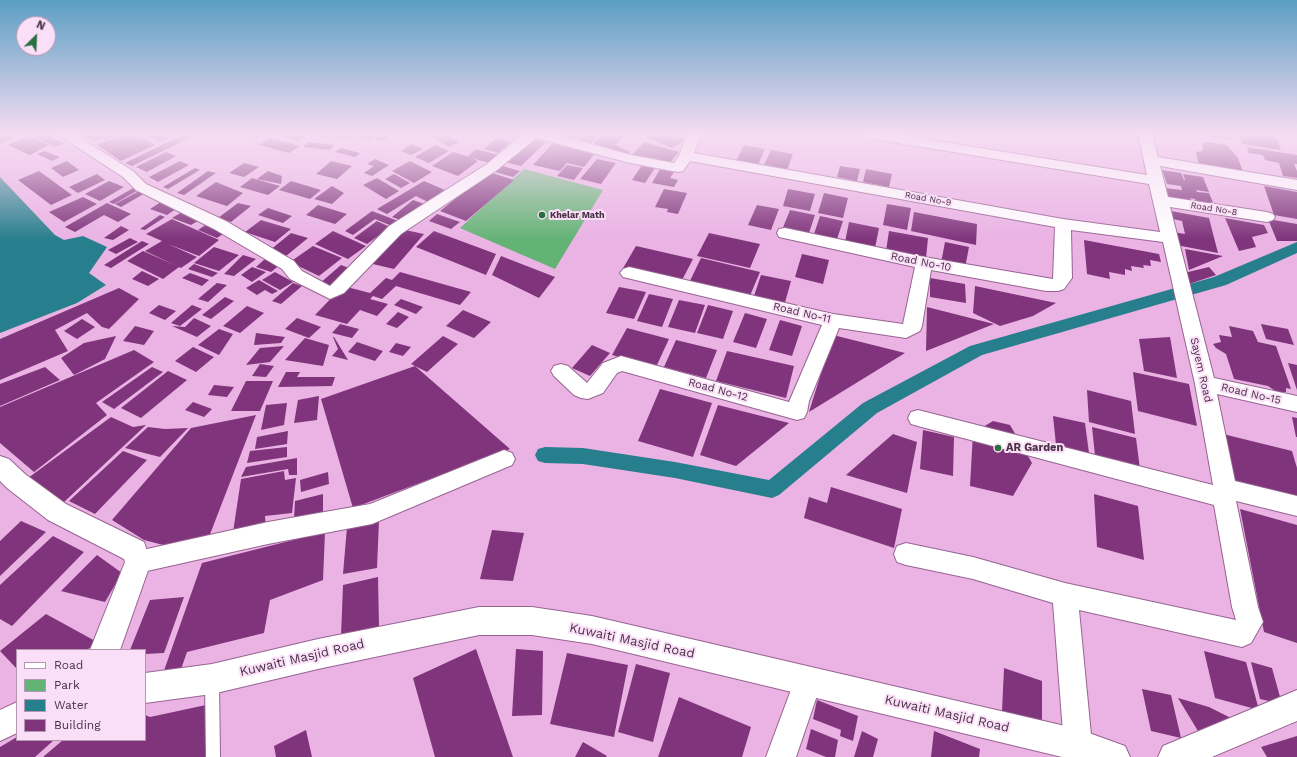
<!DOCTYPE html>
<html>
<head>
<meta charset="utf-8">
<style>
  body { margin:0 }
  #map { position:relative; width:1297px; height:757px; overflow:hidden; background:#eab3e4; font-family:"Work Sans",sans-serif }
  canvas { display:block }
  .legend { position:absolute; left:16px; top:649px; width:130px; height:92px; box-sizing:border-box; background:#fbdef7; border:1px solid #b399b0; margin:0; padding:5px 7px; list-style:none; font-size:12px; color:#483246 }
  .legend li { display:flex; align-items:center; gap:8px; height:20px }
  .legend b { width:20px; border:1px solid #b399b0 }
  .north { position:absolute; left:16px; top:16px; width:40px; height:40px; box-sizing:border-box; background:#fbdef7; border:1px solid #b399b0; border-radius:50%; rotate:24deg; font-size:11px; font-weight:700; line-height:16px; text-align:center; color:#483246 }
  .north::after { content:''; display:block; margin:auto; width:14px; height:18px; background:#28703d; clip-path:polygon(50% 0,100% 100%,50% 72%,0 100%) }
</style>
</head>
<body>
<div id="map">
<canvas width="1297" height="757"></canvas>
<ul class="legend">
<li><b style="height:5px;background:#fff"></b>Road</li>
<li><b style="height:11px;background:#63b375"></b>Park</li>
<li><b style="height:11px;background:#277e8c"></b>Water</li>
<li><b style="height:11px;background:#7f347b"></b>Building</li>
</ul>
<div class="north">N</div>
</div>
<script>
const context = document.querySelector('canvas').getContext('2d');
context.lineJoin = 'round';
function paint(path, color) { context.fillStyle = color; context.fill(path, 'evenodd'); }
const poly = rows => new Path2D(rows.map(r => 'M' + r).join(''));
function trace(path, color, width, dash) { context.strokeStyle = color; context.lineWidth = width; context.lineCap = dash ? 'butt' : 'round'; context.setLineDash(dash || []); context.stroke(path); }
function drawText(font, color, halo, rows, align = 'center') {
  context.font = font + ' "Work Sans",sans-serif'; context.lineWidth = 4; context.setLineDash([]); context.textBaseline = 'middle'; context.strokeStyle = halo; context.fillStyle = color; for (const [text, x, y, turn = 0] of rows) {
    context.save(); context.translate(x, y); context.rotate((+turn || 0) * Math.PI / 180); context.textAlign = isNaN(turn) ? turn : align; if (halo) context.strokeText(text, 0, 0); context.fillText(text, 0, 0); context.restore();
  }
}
paint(poly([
  [524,169,603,190,555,269,460,228]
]), '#63b375');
paint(poly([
  [143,134,178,134,161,142],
  [0,177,55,235,64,240,83,236,107,247,89,273,106,285,77,303,0,333]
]), '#277e8c');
paint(poly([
  [1297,242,1297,253,1226,285,982,355,877,413,779,495,772,498,675,478,583,464,545,463,538,461,535,455,538,449,545,447,583,448,675,462,769,480,863,403,970,346,1214,277,1297,242]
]), '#277e8c');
paint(poly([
  [0,134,22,134,0,144],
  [37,134,44,134,64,143,55,147,32,136],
  [88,134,109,134,96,141,85,136],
  [112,134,121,134,106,140,102,138],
  [123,134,137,134,155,145,121,161,97,145],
  [184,134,198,134,132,166,125,163],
  [239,134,263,134,256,139],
  [280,134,296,136,299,134,310,134,299,141,278,135],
  [318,134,355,134,349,140,316,136],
  [360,134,378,134,369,141,356,137],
  [381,134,393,134,383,141,374,139],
  [439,134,445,134,459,142,449,147,432,137],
  [558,134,579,134,574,139,556,135],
  [584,134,598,134,591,143,579,140],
  [603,134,627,134,615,145,630,152,624,154,593,144],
  [640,134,672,134,685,140,672,148],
  [1201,134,1230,134,1232,140,1201,135],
  [1239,134,1275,134,1281,150,1242,144],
  [28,136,49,145,30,155,8,145],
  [269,138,300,146,289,153,259,145],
  [496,138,511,142,498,153,484,149],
  [528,138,546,142,521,166,504,162],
  [308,142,334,145,330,150,303,147],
  [554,142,596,152,584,167,567,163,560,171,533,165],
  [644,142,679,152,668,165,632,155],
  [1207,142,1227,145,1238,158,1243,172,1199,166,1196,152,1202,151,1203,144],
  [412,144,423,149,411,155,401,151],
  [435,145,449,151,429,163,415,157],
  [744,145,765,149,758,165,736,161],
  [1247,147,1297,155,1297,164,1294,164,1297,171,1297,178,1283,176,1279,163,1265,160,1263,155,1249,153],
  [341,148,360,153,355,157,335,152],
  [476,149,502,156,494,164,467,157],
  [771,150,793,154,787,170,764,165],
  [44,151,60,157,52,161,37,154],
  [166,152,176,156,147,172,136,167],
  [453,152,466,156,478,161,458,176,432,166],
  [375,159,389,165,372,176,364,173,374,166,367,164],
  [597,159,616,163,601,184,580,179],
  [67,161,79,170,63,177,51,168],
  [180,161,189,165,158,182,149,177],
  [331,161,352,166,337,179,316,174],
  [410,161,432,172,414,183,392,171],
  [244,163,259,167,244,177,229,173],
  [499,165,520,171,513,177,492,171],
  [567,165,583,168,574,180,557,176],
  [642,165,655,168,645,183,632,180],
  [840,166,860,169,857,181,837,177],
  [195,168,200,170,168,189,163,187],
  [660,169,674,172,670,178,678,180,674,187,652,183],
  [866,169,892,174,889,187,863,182],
  [1162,170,1181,173,1184,180,1185,180,1183,174,1203,177,1209,192,1196,190,1197,192,1209,193,1215,207,1197,205,1195,199,1190,198,1193,204,1170,201,1165,188,1182,190,1181,186,1167,184],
  [39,171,72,195,51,205,18,180],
  [208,171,216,173,184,195,177,193],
  [268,171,282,176,281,184,257,179],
  [489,172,514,180,466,221,440,211],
  [97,174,105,180,78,193,69,187],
  [394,174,410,183,401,188,385,179],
  [252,178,280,186,268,195,240,187],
  [377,178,399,191,386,199,363,185],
  [109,181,124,187,100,201,85,194],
  [291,181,321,190,310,199,279,190],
  [424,181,447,191,430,203,416,196,387,214,377,209],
  [216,182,243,193,227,206,196,196],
  [332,186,344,193,332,204,314,199],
  [1264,186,1297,192,1297,219,1274,215],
  [135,187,140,189,114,204,109,202],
  [664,189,687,193,678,214,667,212,668,209,655,207],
  [788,189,815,194,810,211,783,206],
  [141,190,147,192,121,207,115,204],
  [824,193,848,198,843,218,818,213],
  [83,197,97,204,64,222,49,212],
  [164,200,180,206,167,215,150,209],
  [413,200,427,205,406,222,392,217],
  [107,203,131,214,118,222,104,215,75,232,65,227],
  [238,203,251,206,231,222,218,218],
  [887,204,911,208,907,230,883,225],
  [318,205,347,214,335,224,306,215],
  [757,205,779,209,771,230,748,225],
  [268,208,292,216,283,223,258,215],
  [790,210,815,215,808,236,782,230],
  [372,211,398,221,392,226,375,219,353,235,345,231],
  [1171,211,1209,218,1218,253,1176,245,1173,232,1185,234,1182,221,1173,219],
  [182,212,201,219,191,225,172,218],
  [914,212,977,224,976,245,911,231],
  [437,214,460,222,451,229,429,221],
  [160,215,165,217,145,230,140,229],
  [820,216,843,221,836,242,813,237],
  [1225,218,1264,225,1268,233,1252,237,1256,247,1239,251],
  [172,219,219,240,199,256,168,244,197,257,181,268,145,251,162,241,146,234],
  [1268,219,1297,224,1297,241,1277,241],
  [261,220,291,229,275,242,245,232],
  [377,221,390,227,367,244,354,238],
  [210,222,229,230,217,238,198,230],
  [849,222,879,228,875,248,845,242],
  [121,226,129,230,113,240,104,238],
  [391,227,424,234,394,269,360,261],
  [333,231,366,246,348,259,315,244],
  [434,231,496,254,486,275,416,247],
  [889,231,928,238,926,258,886,251],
  [291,233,308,238,286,256,269,251],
  [709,233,760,244,750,268,697,256],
  [130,238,138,242,116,254,108,250],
  [1084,240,1159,254,1161,262,1150,260,1151,266,1143,265,1144,268,1131,266,1132,271,1125,269,1125,275,1109,272,1110,279,1087,274],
  [142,241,149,244,111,268,104,265],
  [945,242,969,247,965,268,941,263],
  [313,246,342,258,319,276,290,262],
  [636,246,693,259,680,284,622,270],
  [214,247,239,255,219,271,194,263],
  [1185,249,1223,256,1189,270],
  [143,251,179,267,163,279,127,261],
  [802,254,829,260,823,284,795,277],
  [243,255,256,259,234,276,224,274],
  [501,256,555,277,539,298,492,275],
  [266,258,281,264,271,272,256,267],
  [701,258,760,272,749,298,689,283],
  [194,264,218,273,212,277,188,269],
  [341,265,354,270,333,289,319,284],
  [252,267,266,272,252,282,241,275],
  [1209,267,1216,275,1189,284,1184,273],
  [142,271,159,279,148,286,132,279],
  [275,272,293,282,280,290,262,280],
  [400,272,471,292,460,305,396,286,382,299,373,296,370,299,388,304,377,316,360,310,347,324,315,315,343,286,370,293,386,278,392,280],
  [190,273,209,280,202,286,182,278],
  [761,275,791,281,784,306,753,299],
  [930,278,965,284,966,303,930,297],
  [259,280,278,291,272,294,265,290,257,295,246,288],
  [217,283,227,285,208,302,198,299],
  [293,283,302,286,281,304,272,301],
  [975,286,1056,303,1033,316,1000,326,973,313],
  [619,287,646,292,634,319,606,313],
  [119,288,139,299,109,329,102,327,87,313,55,330,68,351,0,380,0,339],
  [649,294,673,299,662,327,637,321],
  [225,297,234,301,211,319,202,315],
  [401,299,423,307,416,314,394,305],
  [679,300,705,305,695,333,668,327],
  [159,305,176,311,165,320,149,313],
  [192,305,202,309,180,326,171,323],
  [708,305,733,311,723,339,697,333],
  [247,306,264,313,240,333,223,326],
  [927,307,994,324,926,351],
  [463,310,491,322,474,338,446,326],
  [398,312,409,317,397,328,386,324],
  [745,313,767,319,756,348,733,342],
  [194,318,211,326,197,337,172,326,185,327],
  [297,318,321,327,309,338,285,329],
  [82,319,95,327,77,339,64,331],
  [780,320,802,326,792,356,769,350],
  [340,324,359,329,352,338,332,333],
  [1261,324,1288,329,1294,345,1266,339],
  [135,326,154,331,144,345,123,341],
  [1229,326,1253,331,1258,342,1276,346,1291,389,1286,388,1286,392,1277,392,1268,386,1234,379,1226,354,1216,348,1213,344,1221,342,1219,335,1232,337],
  [627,328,669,339,656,367,612,355],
  [219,329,233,334,219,355,198,345],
  [256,333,285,337,281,343,254,345],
  [833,335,905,353,809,412],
  [116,336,105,359,74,375,61,358,84,343],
  [443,336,458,344,427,372,411,364],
  [333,337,334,337,348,360,332,356,338,349],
  [1170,337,1177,378,1144,371,1139,339],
  [305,338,329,345,323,366,285,360],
  [676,340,717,350,706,378,664,367],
  [357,342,383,351,375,361,348,352],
  [396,343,411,347,403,356,389,352],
  [592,345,610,353,590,376,572,368],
  [284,346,270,362,246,365,260,348],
  [193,347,214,357,196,372,175,361],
  [134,350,154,362,96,403,107,415,34,472,0,443,0,407],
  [727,351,794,366,786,398,716,381],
  [1288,363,1297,365,1297,390],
  [260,364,274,366,266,377,252,376],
  [415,366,510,449,353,508,321,399],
  [45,367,60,380,0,406,0,384],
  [152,367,163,372,114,409,102,402],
  [168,371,187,380,141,418,121,408],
  [286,372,300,372,297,377,335,377,332,386,278,387],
  [1133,372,1189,384,1197,426,1138,411],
  [246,381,273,381,260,411,231,411],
  [214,385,234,387,227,397,208,395],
  [660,389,712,403,693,457,638,441],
  [1087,390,1131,401,1135,434,1089,422],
  [319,396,317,420,294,423,298,400],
  [193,402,212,409,204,417,185,410],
  [287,403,284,425,261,430,266,405],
  [718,405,789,423,736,466,700,455],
  [256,415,207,542,167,546,144,540,112,520,191,428],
  [1053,416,1085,423,1090,461,1057,454],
  [111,417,133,427,146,425,63,503,28,478],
  [1292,417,1297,418,1297,437,1296,437],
  [993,421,1010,425,1032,463,1013,496,970,486,973,433],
  [148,427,165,429,188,428,160,457,125,448],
  [1092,427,1136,438,1141,477,1096,465],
  [923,430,954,437,953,476,920,469],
  [288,431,287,444,255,449,257,437],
  [893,434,917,442,907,493,846,475],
  [1223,434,1292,451,1297,468,1297,500,1234,483],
  [287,447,287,457,247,463,250,451],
  [123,451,147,460,95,514,69,501],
  [297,458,297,475,289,475,288,469,241,477,246,467],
  [284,471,285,480,296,478,292,513,265,516,266,529,232,539,241,479],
  [328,472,329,484,301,492,300,480],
  [831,487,902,509,894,548,804,518,809,497,827,503],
  [323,494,323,512,294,519,295,501],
  [1094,494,1138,506,1144,560,1097,547],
  [1240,509,1297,525,1297,643,1264,632],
  [21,521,46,532,0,576,0,541],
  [379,521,377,568,343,574,347,527],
  [492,530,524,533,513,581,480,579],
  [325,532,323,580,270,600,264,633,187,652,178,678,161,679,202,563],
  [53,536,84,552,12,626,0,619,0,585],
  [97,555,122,573,105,602,61,591],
  [378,577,379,627,341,636,343,585],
  [184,597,164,653,145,654,145,650,130,650,150,600],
  [46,614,97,642,87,650,17,650,17,669,0,651],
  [476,649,513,757,435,757,413,678],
  [516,649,543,651,542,715,512,716],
  [1204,651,1246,662,1259,710,1215,698],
  [567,653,628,665,614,737,550,724],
  [1251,662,1272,668,1282,704,1260,699],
  [636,664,670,673,653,742,618,732],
  [1004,668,1042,681,1042,725,1002,711],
  [1142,689,1171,695,1181,738,1151,731],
  [679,697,751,727,742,757,658,757],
  [1178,698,1209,707,1237,721,1198,731],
  [817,700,858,716,853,741,840,736,841,730,813,719],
  [206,705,206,757,43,757,63,740,145,740,145,715,150,717],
  [811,729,838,740,835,757,826,757,806,749],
  [306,730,312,757,276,757,274,746],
  [862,731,878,739,873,757,854,757],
  [934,731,980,749,979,757,931,757],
  [1297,736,1297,757,1267,757,1261,747],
  [17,737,17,740,54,740,35,757,0,757,0,747],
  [583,742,607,756,606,757,575,757]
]), '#7f347b');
const lane = poly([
  [212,674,217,676,219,681,220,757,206,757,205,681,207,676,212,674]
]);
const street = poly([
  [57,134,74,134,133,171,146,184,226,221,294,261,302,271,330,286,389,226,487,164,523,134,554,134,631,155,674,163,679,156,687,134,701,134,694,153,1063,219,1160,232,1149,184,867,138,862,137,860,134,893,134,1147,175,1138,134,1152,134,1158,157,1297,180,1297,190,1160,166,1168,197,1267,212,1273,214,1275,217,1273,220,1267,222,1170,207,1214,378,1297,396,1297,412,1217,394,1235,481,1297,496,1297,516,1236,501,1258,607,1263,622,1251,643,1242,647,1079,610,1092,745,1088,755,1072,757,1068,755,1064,745,1053,603,973,579,906,565,897,562,894,554,897,546,906,543,973,557,1065,583,1236,620,1232,607,1214,505,918,426,911,424,908,418,911,412,918,410,1213,485,1195,384,1163,242,1071,230,1072,278,1064,289,1058,291,1046,291,931,270,922,326,920,331,906,338,839,328,809,401,807,412,804,418,797,420,622,371,617,373,603,393,588,399,581,398,574,395,554,376,551,371,554,366,561,364,568,366,587,383,603,363,621,356,789,402,822,325,623,277,620,273,623,269,629,267,833,314,903,324,915,267,779,237,777,233,779,229,785,228,924,257,1053,279,1055,227,690,161,683,171,678,172,630,163,536,138,497,170,401,234,344,293,330,299,290,279,282,269,214,229,136,190,123,177,57,134],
  [504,450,512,453,515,459,512,465,372,524,268,544,138,573,129,570,126,562,129,554,138,551,268,522,370,504,504,450],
  [808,667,818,671,822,681,796,757,766,757,798,671,808,667],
  [17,702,17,733,0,741,0,710,17,702]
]);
const secondary = poly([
  [0,456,9,459,25,474,66,504,144,542,151,562,120,650,90,650,125,562,124,559,48,520,7,488,0,481,0,456],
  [479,607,532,607,592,616,1078,729,1125,746,1130,757,1062,757,592,644,532,635,479,635,318,669,212,694,145,703,145,673,212,664,318,639,479,607],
  [1297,690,1297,721,1212,757,1158,757,1163,746,1297,690]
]);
trace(lane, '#976492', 2);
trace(street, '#976492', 2);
trace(secondary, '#976492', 2);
paint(lane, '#fff');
paint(street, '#fff');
paint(secondary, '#fff');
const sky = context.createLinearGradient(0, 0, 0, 240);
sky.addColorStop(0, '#5b9ec3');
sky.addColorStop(0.56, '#f6ddf3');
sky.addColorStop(1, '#f6ddf300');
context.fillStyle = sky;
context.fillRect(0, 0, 1297, 240);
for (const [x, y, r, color] of [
  [542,215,4,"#28703d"],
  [998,448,4,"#28703d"]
]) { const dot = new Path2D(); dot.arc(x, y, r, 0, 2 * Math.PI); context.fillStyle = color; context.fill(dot); trace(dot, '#fbdef7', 1.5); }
drawText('9px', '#483246', '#fbdef7', [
  ["Road No-9",928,199,10],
  ["Road No-8",1214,209,9]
]);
drawText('bold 9px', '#483246', '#fbdef7', [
  ["Khelar Math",550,215]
], 'left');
drawText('11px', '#483246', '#fbdef7', [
  ["Road No-10",921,262,11],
  ["Road No-11",802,313,13],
  ["Sayem Road",1201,370,77],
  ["Road No-12",718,390,15],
  ["Road No-15",1251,394,13]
]);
drawText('bold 11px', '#483246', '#fbdef7', [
  ["AR Garden",1006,448]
], 'left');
drawText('13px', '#483246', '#fbdef7', [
  ["Kuwaiti Masjid Road",632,641,12],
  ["Kuwaiti Masjid Road",302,658,-13],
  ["Kuwaiti Masjid Road",947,714,13]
]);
</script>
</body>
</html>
